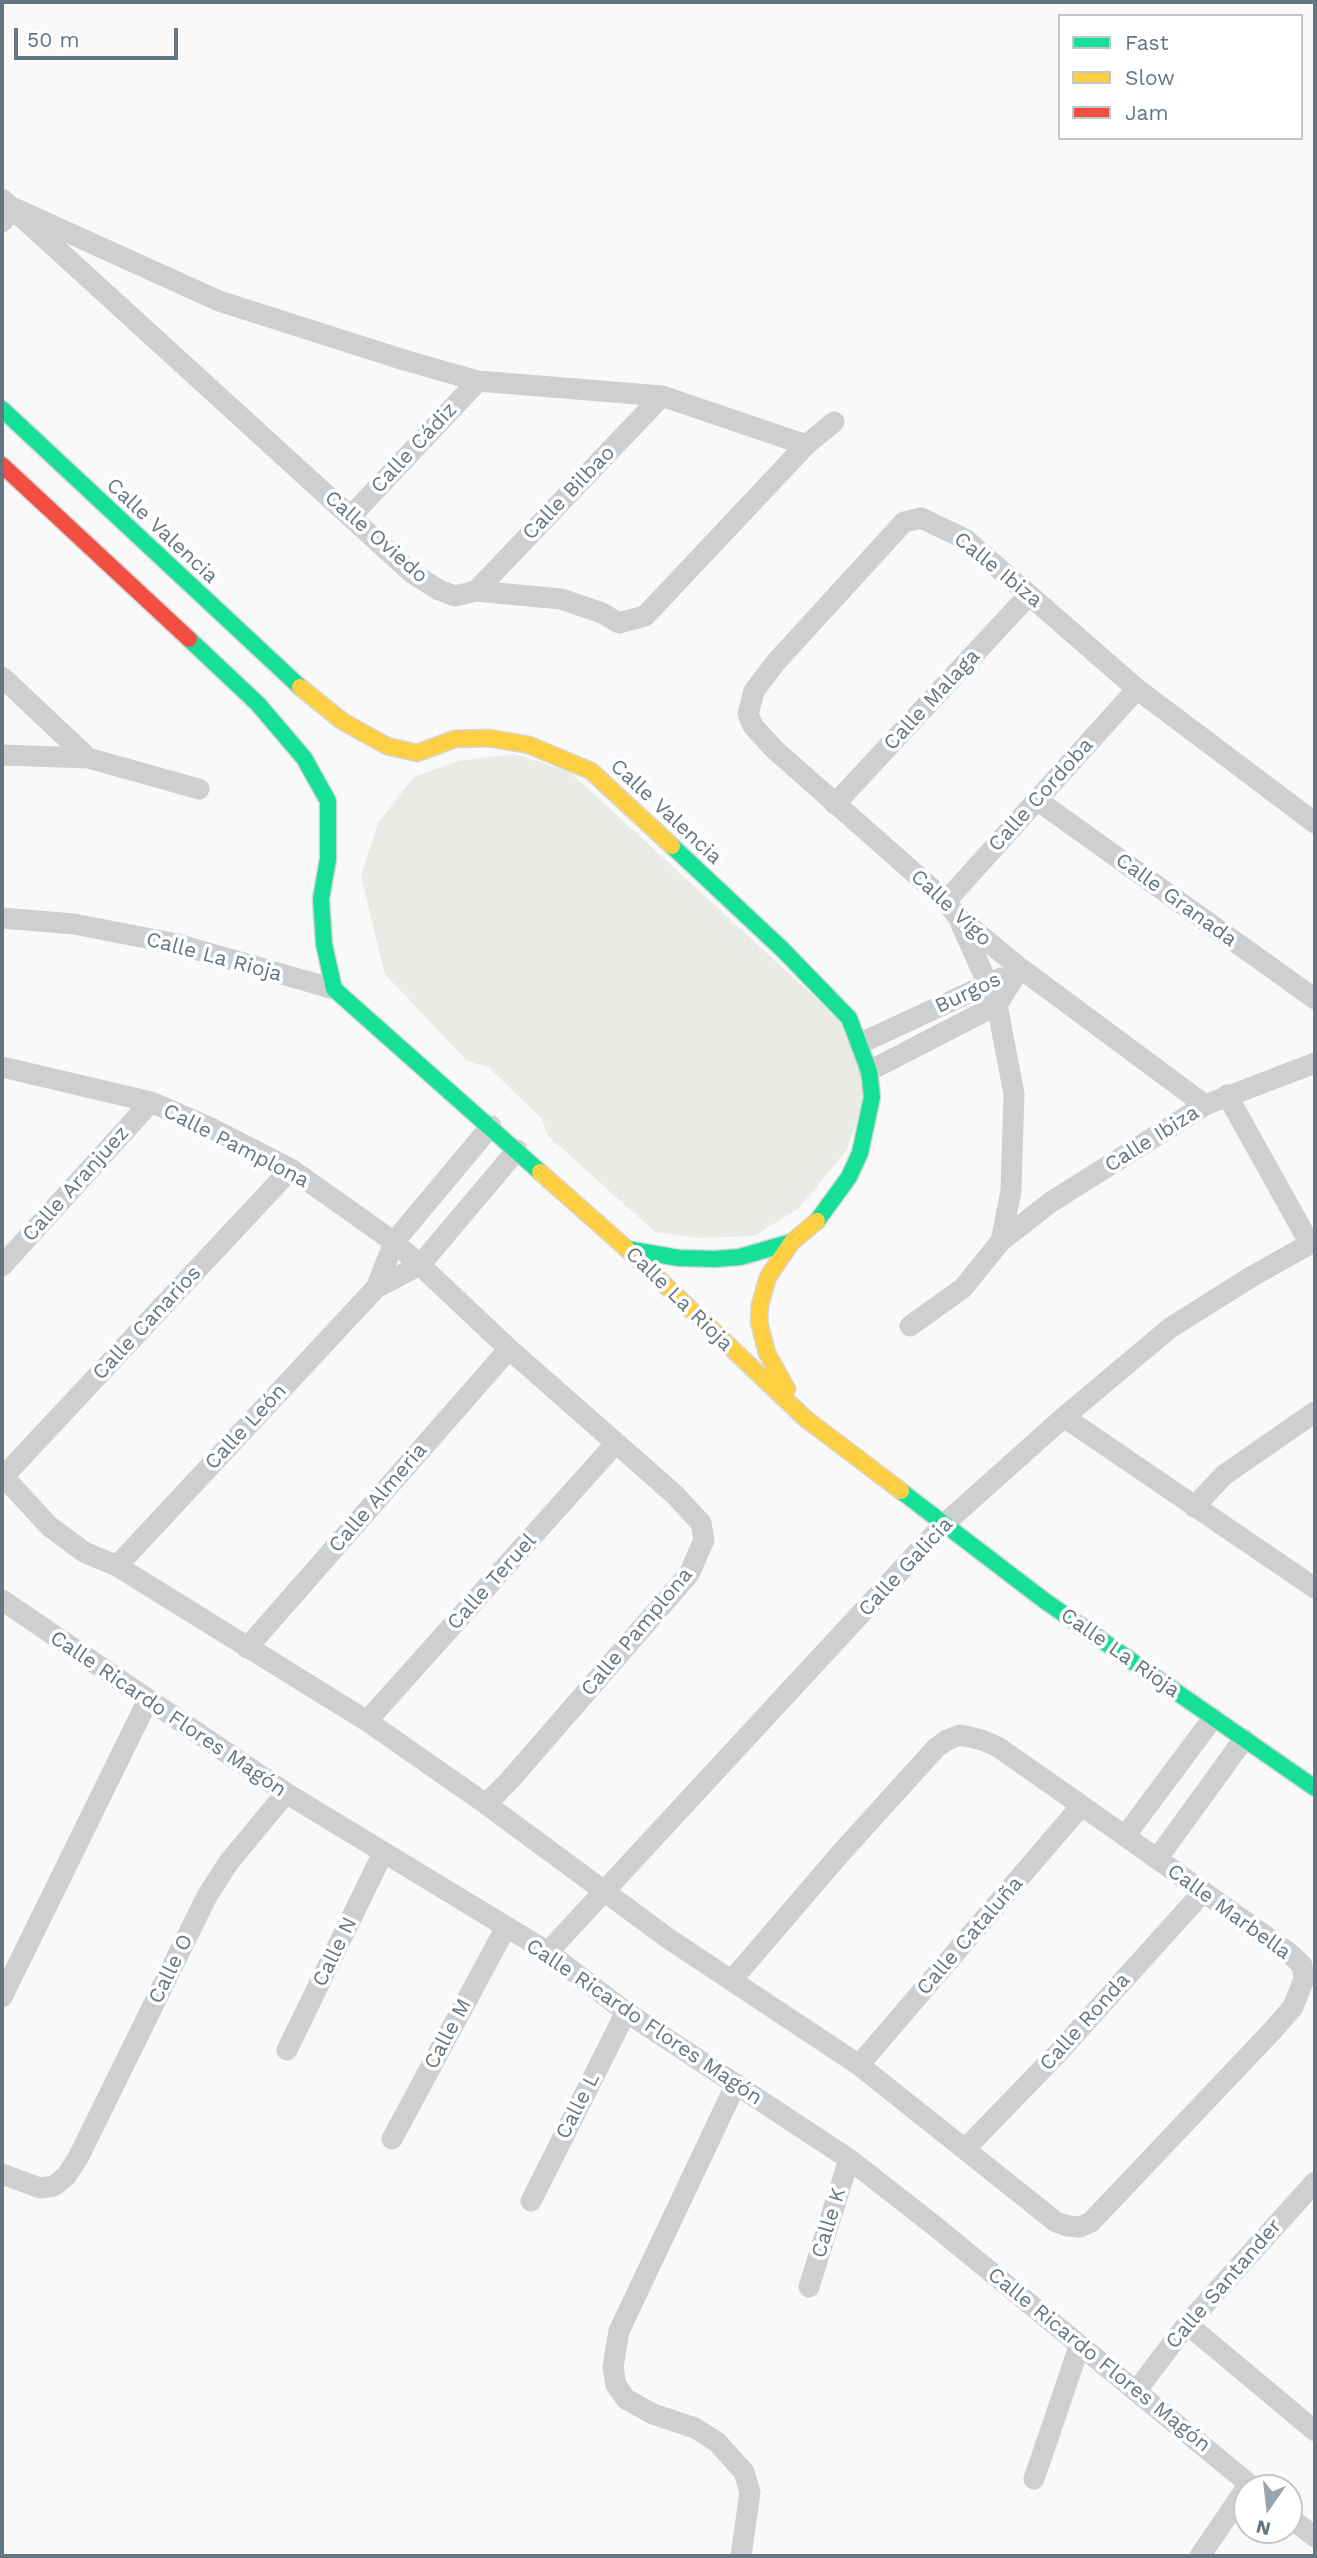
<!DOCTYPE html>
<html>
<head>
<meta charset="utf-8">
<style>
  body { margin:0 }
  #map { position:relative; width:1317px; height:2558px; overflow:hidden; background:#f9f9f9; font-family:"Work Sans",sans-serif }
  canvas { display:block }
  .frame { position:absolute; inset:0; border:4px solid #657683; pointer-events:none }
  .legend { position:absolute; left:1058px; top:14px; width:245px; height:126px; box-sizing:border-box; background:#fff; border:2px solid #c1c8cd; margin:0; padding:9px 12px; list-style:none; font-size:21px; color:#657683 }
  .legend li { display:flex; align-items:center; gap:14px; height:35px }
  .legend b { width:35px; border:2px solid #c1c8cd }
  .north { position:absolute; left:1233px; top:2474px; width:70px; height:70px; box-sizing:border-box; background:#fff; border:2px solid #c1c8cd; border-radius:50%; rotate:194deg; font-size:19px; font-weight:700; line-height:28px; text-align:center; color:#657683 }
  .north::after { content:''; display:block; margin:auto; width:24px; height:32px; background:#99a4ac; clip-path:polygon(50% 0,100% 100%,50% 72%,0 100%) }
  .scale { position:absolute; left:14px; top:28px; width:164px; height:32px; box-sizing:border-box; border:4px solid #657683; border-top:0; padding-left:9px; font-size:21px; line-height:24px; white-space:nowrap; color:#657683; -webkit-text-stroke:5px #fff; paint-order:stroke }
</style>
</head>
<body>
<div id="map">
<canvas width="1317" height="2558"></canvas>
<div class="frame"></div>
<ul class="legend">
<li><b style="height:9px;background:#16e098"></b>Fast</li>
<li><b style="height:9px;background:#ffcf43"></b>Slow</li>
<li><b style="height:9px;background:#f24e42"></b>Jam</li>
</ul>
<div class="north">N</div>
<div class="scale">50 m</div>
</div>
<script>
const context = document.querySelector('canvas').getContext('2d');
context.lineJoin = 'round';
function paint(path, color) { context.fillStyle = color; context.fill(path, 'evenodd'); }
const poly = rows => new Path2D(rows.map(r => 'M' + r).join(''));
function trace(path, color, width, dash) { context.strokeStyle = color; context.lineWidth = width; context.lineCap = dash ? 'butt' : 'round'; context.setLineDash(dash || []); context.stroke(path); }
function drawText(font, color, halo, rows, align = 'center') {
  context.font = font + ' "Work Sans",sans-serif'; context.lineWidth = 7; context.setLineDash([]); context.textBaseline = 'middle'; context.strokeStyle = halo; context.fillStyle = color; for (const [text, x, y, turn = 0] of rows) {
    context.save(); context.translate(x, y); context.rotate((+turn || 0) * Math.PI / 180); context.textAlign = isNaN(turn) ? turn : align; if (halo) context.strokeText(text, 0, 0); context.fillText(text, 0, 0); context.restore();
  }
}
paint(poly([
  [515,754,570,772,846,1026,868,1091,846,1151,799,1208,754,1236,700,1238,655,1232,548,1136,542,1119,488,1067,467,1061,385,974,361,876,378,823,414,777,458,761]
]), '#e8ebe6');
const fast = poly([
  [2,409,300,687],
  [189,639,258,704,304,758,328,801,328,859,321,899,324,944,334,989,540,1172],
  [672,846,782,949,849,1018,869,1071,872,1097,860,1153,849,1177,817,1221],
  [627,1249,679,1258,715,1259,740,1257,792,1242],
  [901,1491,1045,1601,1315,1788]
]);
const slow = poly([
  [300,687,342,721,387,746,417,753,455,739,489,738,529,745,591,771,672,846],
  [540,1172,627,1249,806,1419,901,1491],
  [787,1389,767,1353,759,1322,760,1305,768,1277,778,1262,792,1242,817,1221]
]);
const jam = poly([
  [2,465,189,639]
]);
trace(fast, '#d5d6d7', 19);
trace(slow, '#d5d6d7', 19);
trace(jam, '#d5d6d7', 19);
trace(poly([
  [2,199,412,573,439,590,455,596,476,591,561,599,602,613,619,623,645,616,806,445,834,422],
  [2,222,14,208,219,301,404,360,478,381,662,396,806,445],
  [351,516,478,381],
  [476,591,662,396],
  [2,677,88,758],
  [2,755,88,758,199,789],
  [1037,800,1315,999],
  [835,804,1029,595],
  [946,901,1137,689],
  [2,918,74,924,177,944,334,989],
  [961,924,997,1005,1014,1094,1011,1191,1001,1241],
  [861,1043,1001,978],
  [2,1067,151,1102,213,1129,291,1169,394,1242,420,1265,509,1349,674,1494,701,1523,704,1540,689,1574,509,1781,486,1804,367,1721,117,1566,84,1552,49,1526,2,1475],
  [869,1071,997,1005,1020,968],
  [1227,1095,1310,1244],
  [1205,1105,1020,968,957,916,946,901,774,749,753,726,748,714,754,691,776,662,904,522,921,518,965,539,1137,689,1315,823],
  [2,1266,151,1102],
  [376,1288,394,1242,491,1126],
  [910,1326,963,1288,1001,1241,1051,1202,1205,1105,1315,1063],
  [1064,1417,1315,1588],
  [3,1477,291,1169],
  [1194,1507,1224,1475,1315,1412],
  [117,1566,376,1288,420,1265,517,1150],
  [2,1600,286,1793,548,1952,626,2012,849,2159,936,2227,1254,2488],
  [247,1648,509,1349],
  [367,1721,616,1443],
  [486,1804,669,1939,859,2065,1056,2222,1068,2226,1080,2227,1091,2222,1273,2030,1293,2007,1304,1979,1302,1965,1288,1952,1125,1836,998,1747,982,1740,960,1735,947,1740,936,1748,840,1854,732,1980],
  [1125,1836,1213,1718],
  [1157,1859,1244,1739],
  [548,1952,942,1526,1064,1417,1170,1328,1251,1277,1315,1241],
  [2,1997,147,1702],
  [287,2050,382,1855],
  [859,2065,1081,1806],
  [736,2084,619,2331,613,2367,616,2385,626,2399,653,2414,695,2428,717,2442,744,2472,750,2492,741,2556],
  [392,2139,505,1929],
  [965,2149,1057,2054,1203,1892],
  [2,2174,40,2188,54,2186,66,2176,78,2158,207,1896,229,1862,286,1793],
  [531,2201,626,2012],
  [809,2287,849,2159],
  [1187,2324,1315,2431],
  [1137,2390,1187,2324,1315,2182],
  [1034,2479,1079,2347],
  [1289,2517,1315,2537],
  [1200,2556,1249,2484]
]), '#cecfd0', 21);
trace(fast, '#16e098', 16);
trace(slow, '#ffcf43', 16);
trace(jam, '#f24e42', 16);
drawText('21px', '#657683', '#fff', [
  ["Calle Cádiz",414,448,-47],
  ["Calle Bilbao",569,493,-46],
  ["Calle Valencia",162,531,43],
  ["Calle Oviedo",376,537,41],
  ["Calle Ibiza",998,570,39],
  ["Calle Malaga",932,700,-47],
  ["Calle Cordoba",1041,795,-48],
  ["Calle Valencia",666,812,43],
  ["Calle Granada",1176,900,36],
  ["Calle Vigo",951,908,43],
  ["Calle La Rioja",214,957,15],
  ["Burgos",968,993,-25],
  ["Calle Ibiza",1152,1139,-32],
  ["Calle Pamplona",236,1146,27],
  ["Calle Aranjuez",76,1184,-48],
  ["Calle La Rioja",679,1299,44],
  ["Calle Canarios",147,1323,-47],
  ["Calle León",246,1427,-47],
  ["Calle Almeria",378,1498,-49],
  ["Calle Galicia",906,1567,-47],
  ["Calle Teruel",492,1582,-48],
  ["Calle Pamplona",637,1632,-50],
  ["Calle La Rioja",1120,1653,35],
  ["Calle Ricardo Flores Magón",168,1714,34],
  ["Calle Marbella",1229,1912,36],
  ["Calle Cataluña",970,1936,-49],
  ["Calle N",335,1952,-64],
  ["Calle O",171,1969,-64],
  ["Calle Ricardo Flores Magón",644,2022,34],
  ["Calle Ronda",1085,2022,-48],
  ["Calle M",448,2034,-62],
  ["Calle L",578,2106,-63],
  ["Calle K",829,2223,-73],
  ["Calle Santander",1224,2284,-49],
  ["Calle Ricardo Flores Magón",1099,2360,39]
]);
</script>
</body>
</html>
